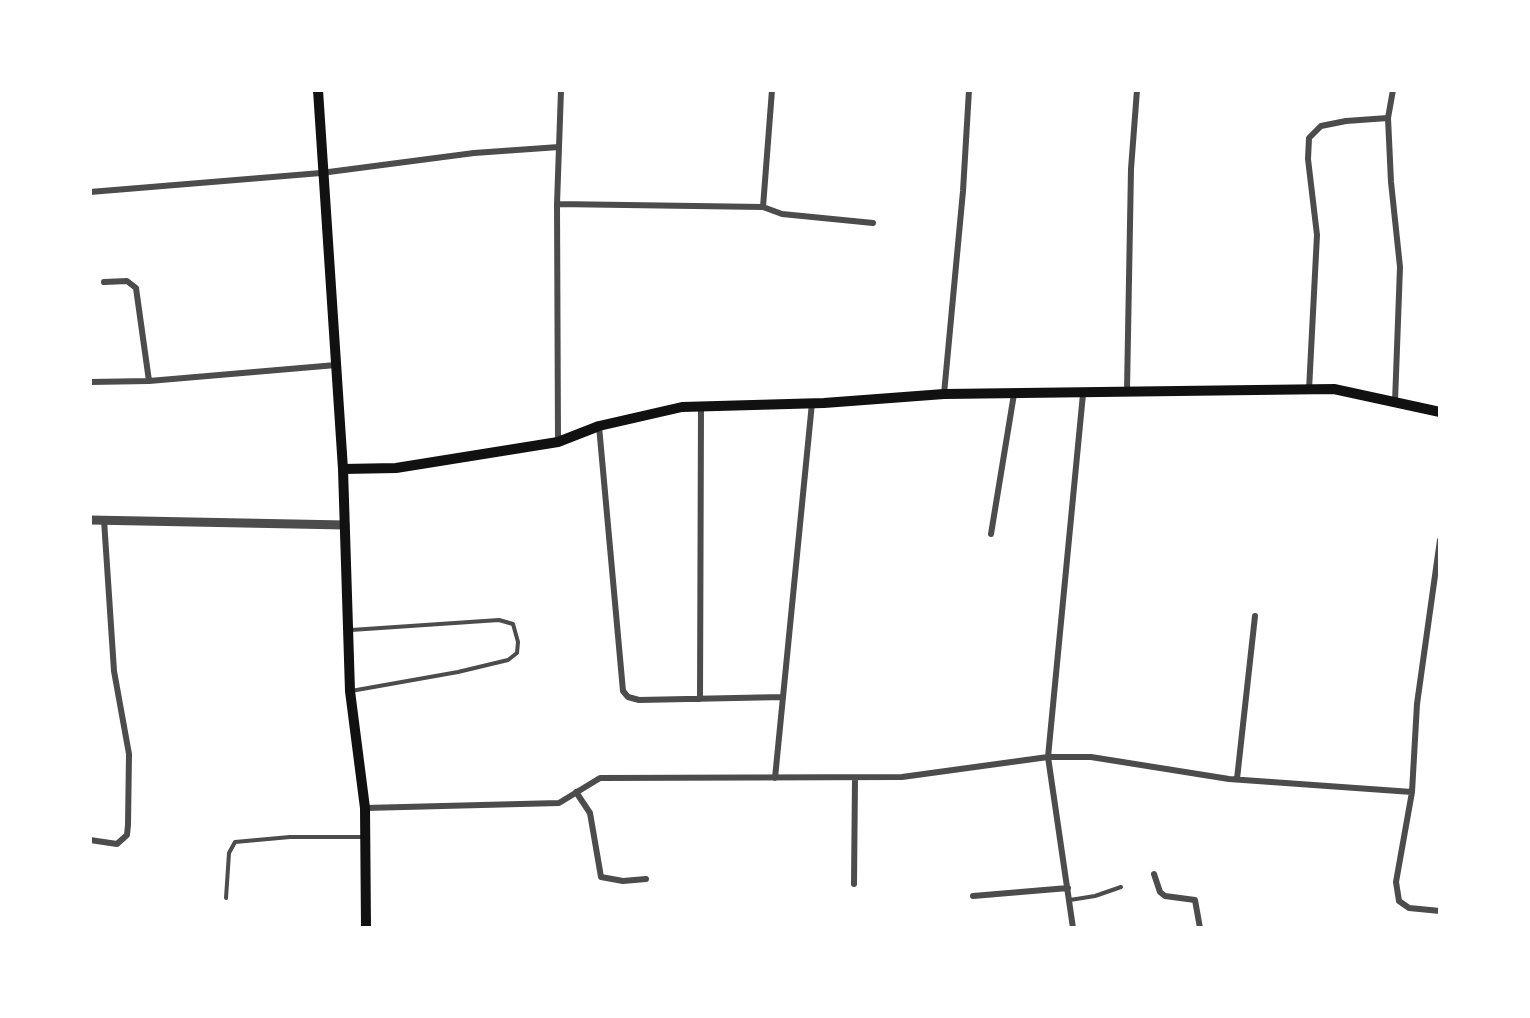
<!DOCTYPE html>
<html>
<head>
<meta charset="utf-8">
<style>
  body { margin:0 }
  #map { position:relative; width:1530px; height:1018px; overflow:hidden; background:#fff; font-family:Barlow,sans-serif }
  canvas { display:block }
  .frame { position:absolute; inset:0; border:92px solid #fff; pointer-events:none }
</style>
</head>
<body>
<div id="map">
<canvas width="1530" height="1018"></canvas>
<div class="frame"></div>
</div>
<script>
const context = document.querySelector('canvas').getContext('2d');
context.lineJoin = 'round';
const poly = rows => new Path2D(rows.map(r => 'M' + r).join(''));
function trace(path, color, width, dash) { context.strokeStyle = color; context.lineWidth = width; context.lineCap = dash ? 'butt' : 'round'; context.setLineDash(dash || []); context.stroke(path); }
trace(poly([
  [351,630,499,620,513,624,518,642,517,653,508,660,458,672,351,691],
  [226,898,229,853,235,842,290,837,364,837],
  [1070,900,1095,896,1121,887]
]), '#4c4c4c', 4);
trace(poly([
  [1393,90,1388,118,1391,182,1400,267,1395,402],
  [90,192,321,173,474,153,559,147],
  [557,204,763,207,782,214,873,223],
  [763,207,772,90],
  [104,282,127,281,136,288,149,381],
  [90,382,149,381,336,365],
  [1127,390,1131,169,1137,90],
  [1309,390,1317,235,1308,159,1309,138,1321,126,1346,121,1388,118],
  [944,394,963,191,969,90],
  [599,426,623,691,628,697,639,700,783,697],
  [558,442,557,204,561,90],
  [991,534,1014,394],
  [1440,540,1417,704,1412,792,1396,882,1399,901,1409,908,1440,911],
  [700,699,701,407],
  [775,778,812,403],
  [1237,779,1255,616],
  [576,792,590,813,601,877,623,881,646,879],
  [365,808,559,803,600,778,902,777,1048,757,1091,757,1229,779,1412,792],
  [90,840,117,844,127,835,128,825,129,754,114,671,104,520],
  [1154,874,1160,892,1165,896,1195,900,1200,928],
  [854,884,855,778],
  [973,896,1068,888],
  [1073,928,1048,757,1083,394]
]), '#4c4c4c', 6);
trace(poly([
  [90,520,345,525]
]), '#4c4c4c', 9);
trace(poly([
  [343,469,396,468,558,442,599,426,682,407,824,403,944,394,1334,389,1440,412]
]), '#111', 10);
trace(poly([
  [318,90,343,469,350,691,365,808,366,928]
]), '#111', 10);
</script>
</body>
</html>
